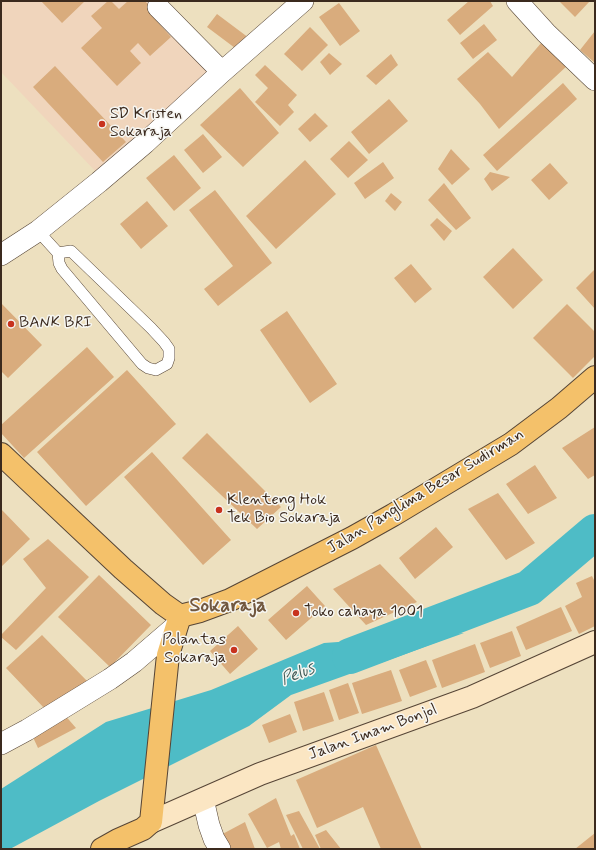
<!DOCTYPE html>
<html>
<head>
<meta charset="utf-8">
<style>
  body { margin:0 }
  #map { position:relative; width:596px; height:850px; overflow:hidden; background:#ede0bf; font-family:Mynerve,sans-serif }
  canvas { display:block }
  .frame { position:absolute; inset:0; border:2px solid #3b2a1e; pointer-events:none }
</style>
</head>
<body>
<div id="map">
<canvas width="596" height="850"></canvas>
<div class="frame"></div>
</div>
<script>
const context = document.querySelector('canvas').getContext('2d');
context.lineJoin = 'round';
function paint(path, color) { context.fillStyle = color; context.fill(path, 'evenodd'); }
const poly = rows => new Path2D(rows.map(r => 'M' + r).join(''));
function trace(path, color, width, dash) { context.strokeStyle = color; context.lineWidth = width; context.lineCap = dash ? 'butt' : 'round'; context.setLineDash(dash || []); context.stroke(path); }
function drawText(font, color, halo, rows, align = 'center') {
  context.font = font + ' Mynerve,sans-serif'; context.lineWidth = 3; context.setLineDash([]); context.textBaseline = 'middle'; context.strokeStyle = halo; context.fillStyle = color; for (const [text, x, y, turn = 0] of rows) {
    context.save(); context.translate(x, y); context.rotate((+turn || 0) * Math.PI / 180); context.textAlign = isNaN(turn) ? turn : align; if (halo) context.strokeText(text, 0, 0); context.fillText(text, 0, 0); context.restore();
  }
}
paint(poly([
  [1,1,160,1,218,62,99,175,1,72]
]), '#f0d5bc');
paint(poly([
  [464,633,291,695,249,726,99,801,10,849,1,849,1,789,106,722,211,690,324,643]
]), '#4ebcc6');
trace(poly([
  [350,656,529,588,595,532]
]), '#4ebcc6', 36);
paint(poly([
  [41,1,85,1,62,23],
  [108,1,111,1,119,9,128,1,145,1,156,13,153,17,171,37,150,56,138,43,130,51,141,63,117,86,81,48,102,28,91,16],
  [469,1,490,1,493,6,460,35,447,20],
  [559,1,590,1,575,17],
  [339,3,360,31,340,46,319,17],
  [217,14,249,38,239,51,207,27],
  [484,24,497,40,473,59,460,43],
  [310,27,328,45,302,71,284,54],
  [595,31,595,63,580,50],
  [542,42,568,65,499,129,480,104,457,79,488,52,512,77],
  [329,53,342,64,330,75,320,62],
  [391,54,398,65,376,85,366,76],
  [265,65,297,95,288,105,294,112,280,126,255,102,268,88,255,75],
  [55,66,126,142,103,162,33,87],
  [563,83,577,99,497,171,483,155],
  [240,88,279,133,243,167,200,125],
  [389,99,408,121,369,154,351,132],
  [315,113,328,126,310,142,298,129],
  [203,134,222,157,203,173,184,150],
  [349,141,368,160,348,178,330,159],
  [451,149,470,169,452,185,438,169],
  [174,155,201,188,174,211,146,178],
  [305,160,336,194,276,249,246,216],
  [383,162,394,178,365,199,354,183],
  [550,163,568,183,549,200,531,180],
  [490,172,510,177,492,191,484,179],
  [444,183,471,218,456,230,428,200],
  [215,190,272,263,218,306,204,289,233,266,189,210],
  [391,193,402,202,395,211,385,201],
  [147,201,168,226,141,249,120,224],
  [437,218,452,231,444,241,430,225],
  [513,248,543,280,513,309,483,277],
  [411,264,432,289,415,303,394,278],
  [595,269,595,309,576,288],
  [1,303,42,345,8,378,1,371],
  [567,304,595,332,595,356,573,378,533,338],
  [287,311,337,384,310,403,260,330],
  [87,347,114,377,24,458,1,433,1,425],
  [127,370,176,424,86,506,37,452],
  [595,427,595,475,588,479,562,448],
  [207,433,281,507,257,529,182,458],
  [152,452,231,540,203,565,124,477],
  [535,465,557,498,528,514,506,484],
  [498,493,535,543,506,560,468,509],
  [1,509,30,539,1,567],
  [436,527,453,547,415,579,399,558],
  [48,539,89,577,16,650,1,637,1,635,46,588,23,559],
  [380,564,417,602,366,625,333,589],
  [99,575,151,625,110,667,58,617],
  [592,576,595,582,595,626,579,634,565,606,582,597,576,583],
  [307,586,325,606,286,640,268,620],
  [561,607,572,631,526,650,516,627],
  [238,626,258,649,230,674,210,651],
  [512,631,521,656,490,668,480,643],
  [42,635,88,682,45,709,6,668],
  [475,644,485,672,442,688,432,660],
  [426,660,437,687,410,697,399,670],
  [391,670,402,701,362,714,352,683],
  [348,683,359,713,339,720,329,690],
  [324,692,334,721,303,731,294,702],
  [63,713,76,728,38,748,31,733],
  [290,714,297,732,269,743,262,725],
  [376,745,422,849,381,849,363,807,317,828,296,780],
  [276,798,291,836,294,834,300,849,281,849,279,842,267,848,248,814],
  [299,811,320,849,303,849,286,815],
  [245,822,255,849,221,849,215,838],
  [326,830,341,849,321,849,315,835],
  [595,833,595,849,575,849]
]), '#d9ac7d');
const lane = poly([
  [38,231,58,253,59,263,62,269,142,364,148,368,156,370,167,364,169,358,169,349,164,342,151,328,71,251,58,253]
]);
const street = poly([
  [517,1,546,33,595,80],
  [158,7,222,72],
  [1,255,38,231,99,182,145,143,222,72,303,1],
  [1,744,27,730,110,679,134,662,177,625],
  [203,799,209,825,214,839,220,849]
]);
const secondary = poly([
  [151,822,260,774,472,697,595,642]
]);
const primary = poly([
  [102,849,118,840,143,829,151,822,168,655,180,616]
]);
const highway = poly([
  [1,454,123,569,163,604,180,616,200,611,230,600,352,538,393,515,511,444,559,408,595,377]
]);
trace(lane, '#564536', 12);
trace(street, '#564536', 22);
trace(secondary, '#564536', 24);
trace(primary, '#564536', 24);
trace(highway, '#564536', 24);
trace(lane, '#fff', 11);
trace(street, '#fff', 21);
trace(secondary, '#fbe6c3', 22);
trace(primary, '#f4c16a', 22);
trace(highway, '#f4c16a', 22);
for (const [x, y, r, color] of [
  [102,124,4,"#c8321e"],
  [11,324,4,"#c8321e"],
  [219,510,4,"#c8321e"],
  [296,613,4,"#c8321e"],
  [234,650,4,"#c8321e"]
]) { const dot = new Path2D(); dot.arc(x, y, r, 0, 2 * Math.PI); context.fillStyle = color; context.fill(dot); trace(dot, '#f6f6f2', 1.5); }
drawText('16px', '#3b2a1e', '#f6f6f2', [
  ["SD Kristen",110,115],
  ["Sokaraja",110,133],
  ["BANK BRI",19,324],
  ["Klenteng Hok",227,501],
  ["Tek Bio Sokaraja",227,519],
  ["Toko cahaya 1001",304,613],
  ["Polantas",226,641,"right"],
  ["Sokaraja",226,659,"right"]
], 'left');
drawText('16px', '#3b2a1e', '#f6f6f2', [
  ["Jalan Panglima Besar Sudirman",426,492,-31],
  ["Jalan Imam Bonjol",373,733,-20]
]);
drawText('italic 17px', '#425d59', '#f6f6f2', [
  ["Pelus",298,675,-21]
]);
drawText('bold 20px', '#72583f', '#f6f6f2', [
  ["Sokaraja",228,607]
]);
</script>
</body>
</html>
